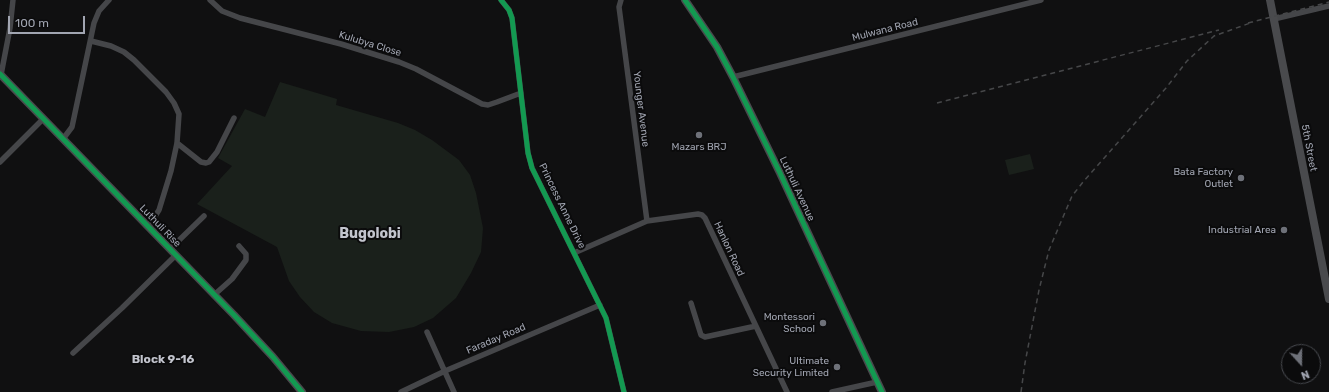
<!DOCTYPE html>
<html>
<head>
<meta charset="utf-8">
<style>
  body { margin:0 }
  #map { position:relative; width:1329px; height:392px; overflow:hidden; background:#101011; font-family:Rubik,sans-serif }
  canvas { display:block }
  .north { position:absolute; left:1281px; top:344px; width:40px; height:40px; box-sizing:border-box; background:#0b0b0c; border:1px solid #47494e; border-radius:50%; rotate:159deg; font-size:11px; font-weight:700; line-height:16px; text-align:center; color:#a1a5b1 }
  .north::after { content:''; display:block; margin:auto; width:14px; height:18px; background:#6e7179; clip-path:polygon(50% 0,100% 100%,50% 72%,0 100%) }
  .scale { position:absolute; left:8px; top:16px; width:77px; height:18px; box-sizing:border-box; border:2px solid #a1a5b1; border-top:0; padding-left:5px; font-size:12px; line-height:14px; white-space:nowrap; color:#a1a5b1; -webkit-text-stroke:3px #0b0b0c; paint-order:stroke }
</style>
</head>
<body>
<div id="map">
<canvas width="1329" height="392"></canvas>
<div class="north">N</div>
<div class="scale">100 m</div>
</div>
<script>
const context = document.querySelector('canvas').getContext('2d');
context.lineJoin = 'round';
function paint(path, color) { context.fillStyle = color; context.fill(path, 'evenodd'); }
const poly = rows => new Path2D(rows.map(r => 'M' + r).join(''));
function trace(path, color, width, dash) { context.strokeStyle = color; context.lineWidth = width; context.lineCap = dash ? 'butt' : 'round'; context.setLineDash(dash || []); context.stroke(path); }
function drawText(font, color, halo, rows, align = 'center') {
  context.font = font + ' Rubik,sans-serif'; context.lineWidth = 4; context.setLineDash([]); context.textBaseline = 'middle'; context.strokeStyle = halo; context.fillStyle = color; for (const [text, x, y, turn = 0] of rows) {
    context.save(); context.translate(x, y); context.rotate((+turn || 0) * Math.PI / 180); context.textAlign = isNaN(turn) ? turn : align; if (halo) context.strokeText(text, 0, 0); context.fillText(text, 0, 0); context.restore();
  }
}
paint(poly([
  [280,82,337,99,336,105,398,123,415,130,432,140,459,160,470,175,476,193,483,228,481,252,471,273,456,298,433,318,414,327,389,332,361,331,332,323,314,312,300,297,289,281,277,247,197,204,232,166,218,158,245,109,265,117],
  [1030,154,1034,169,1009,175,1005,160]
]), '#1a201b');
trace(poly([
  [210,0,222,11,240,18,341,44,399,62,416,69,482,104,488,105,497,102,521,93],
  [501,0,509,10,512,18,528,153,532,168,606,318,624,392],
  [621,0,619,7,647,221],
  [1274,19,1329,6],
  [91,41,111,46,124,52,134,60,166,92,174,103,179,114,177,143,171,171,159,210,148,227],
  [1,75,10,28,13,0],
  [733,77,1041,0],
  [63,139,72,127,94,23,99,11,109,0],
  [177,143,201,162,206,163,209,162,217,152,234,118],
  [0,162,43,119],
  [170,249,204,216],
  [574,253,647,221,698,214,702,215,705,218,787,392],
  [214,295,232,279,246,260,246,254,239,246],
  [691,303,701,335,705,337,756,326],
  [427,332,454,392],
  [73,353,122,308,176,255],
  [401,392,445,371,600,305],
  [832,392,877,382]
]), '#454649', 5.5);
trace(poly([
  [685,0,717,47,733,77,780,173,882,392],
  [1270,0,1329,299],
  [0,74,234,315,273,357,302,392]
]), '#494a4d', 8);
trace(poly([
  [1248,23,1329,2],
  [937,103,1219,30],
  [1021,392,1025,363,1039,290,1049,250,1072,196,1083,182,1166,88,1187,61,1214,36,1253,22]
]), '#464749', 1.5, [5, 4]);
trace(poly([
  [501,0,509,10,512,18,528,153,532,168,606,318,624,392],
  [685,0,717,47,733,77,780,173,882,392],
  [0,74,234,315,273,357,302,392]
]), '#139951', 5);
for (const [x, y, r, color] of [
  [699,135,4,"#6e7179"],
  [1241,178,4,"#6e7179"],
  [1284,230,4,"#6e7179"],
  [823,323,4,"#6e7179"],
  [837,367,4,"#6e7179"]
]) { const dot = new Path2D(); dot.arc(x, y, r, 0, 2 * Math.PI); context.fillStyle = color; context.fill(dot); trace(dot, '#0b0b0c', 1.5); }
drawText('10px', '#a1a5b1', '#0b0b0c', [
  ["Mulwana Road",885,30,-14],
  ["Kulubya Close",370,44,17],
  ["Younger Avenue",641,109,83],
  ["5th Street",1309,148,79],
  ["Luthuli Avenue",797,189,65],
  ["Princess Anne Drive",562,206,64],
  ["Luthuli Rise",160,226,46],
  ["Hanlon Road",729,249,65],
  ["Faraday Road",496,339,-23]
]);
drawText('10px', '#a1a5b1', '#0b0b0c', [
  ["Mazars BRJ",699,147,"center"],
  ["Bata Factory",1233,172],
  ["Outlet",1233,184],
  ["Industrial Area",1276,230],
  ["Montessori",815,317],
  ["School",815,329],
  ["Ultimate",829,361],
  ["Security Limited",829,373]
], 'right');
drawText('bold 12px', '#c2c4cd', '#0b0b0c', [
  ["Block 9-16",163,360]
]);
drawText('bold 14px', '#c2c4cd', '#0b0b0c', [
  ["Bugolobi",370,234]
]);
</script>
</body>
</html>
